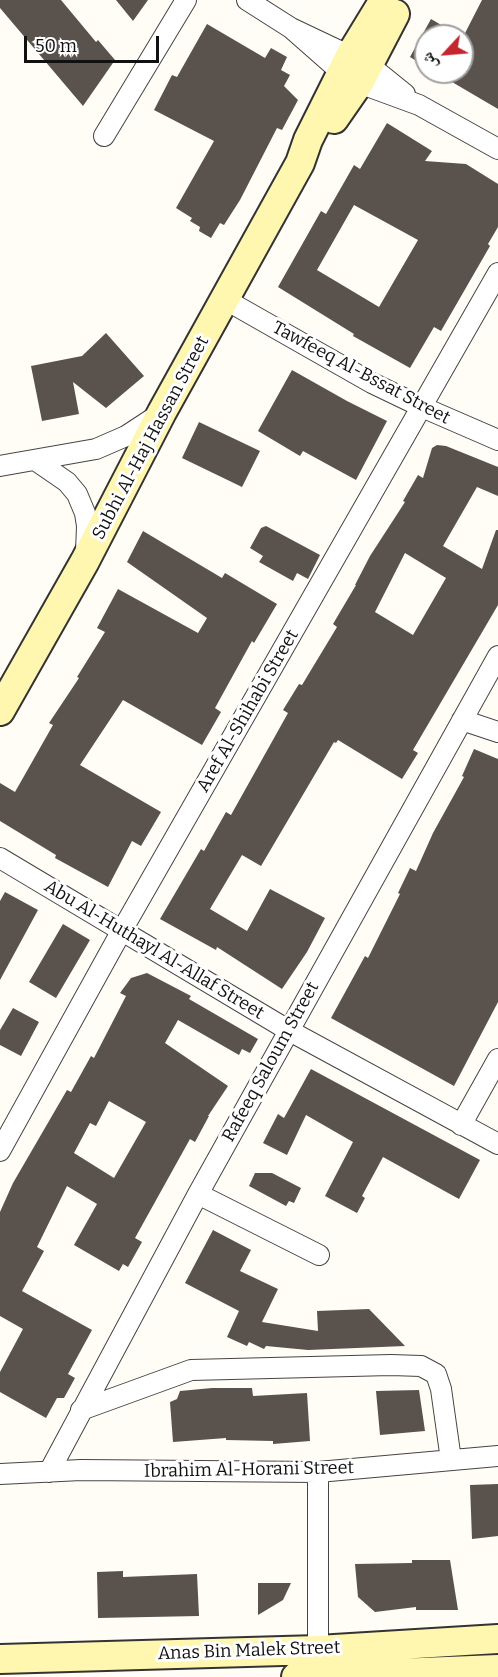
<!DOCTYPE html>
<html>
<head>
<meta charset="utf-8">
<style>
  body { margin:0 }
  #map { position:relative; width:498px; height:1677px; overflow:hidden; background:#fffdf5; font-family:Bitter,"Noto Naskh Arabic",serif }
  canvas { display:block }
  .north { position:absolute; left:414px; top:24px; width:60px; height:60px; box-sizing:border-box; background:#fff; border:2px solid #a0a0a0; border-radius:50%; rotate:244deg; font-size:16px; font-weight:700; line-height:24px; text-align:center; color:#111 }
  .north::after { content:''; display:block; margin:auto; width:21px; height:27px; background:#c4262e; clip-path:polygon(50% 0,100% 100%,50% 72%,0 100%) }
  .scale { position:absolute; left:24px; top:36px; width:135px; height:27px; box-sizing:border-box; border:3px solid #111; border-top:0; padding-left:8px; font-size:18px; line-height:21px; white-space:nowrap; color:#111; -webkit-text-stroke:4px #fff; paint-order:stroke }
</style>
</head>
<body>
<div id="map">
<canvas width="498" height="1677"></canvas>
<div class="north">ش</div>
<div class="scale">50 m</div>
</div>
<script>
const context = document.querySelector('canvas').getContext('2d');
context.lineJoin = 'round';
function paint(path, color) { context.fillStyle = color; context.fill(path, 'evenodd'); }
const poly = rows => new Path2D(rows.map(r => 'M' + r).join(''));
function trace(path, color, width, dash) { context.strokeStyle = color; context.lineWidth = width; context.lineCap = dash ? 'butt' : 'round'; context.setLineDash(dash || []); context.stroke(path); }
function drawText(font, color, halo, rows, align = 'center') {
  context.font = font + ' Bitter,serif'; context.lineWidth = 6; context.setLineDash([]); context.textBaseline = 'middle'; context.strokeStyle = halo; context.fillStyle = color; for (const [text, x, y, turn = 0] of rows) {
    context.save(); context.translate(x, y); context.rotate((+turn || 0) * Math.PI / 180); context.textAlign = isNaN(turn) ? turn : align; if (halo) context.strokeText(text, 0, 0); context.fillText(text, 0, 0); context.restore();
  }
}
paint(poly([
  [0,0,61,0,96,42,98,40,115,60,83,106,0,8],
  [116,0,148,0,133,21],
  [482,0,498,0,498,109,435,72,462,72,462,39],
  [431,19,460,36,426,36,426,67,410,57],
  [207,24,265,58,271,48,287,57,281,70,290,75,284,86,298,100,282,130,277,128,240,200,224,225,220,223,211,238,199,231,200,227,190,221,192,218,176,208,214,141,154,110,172,75,177,77],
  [387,123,432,151,425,161,466,164,498,184,498,227,488,244,490,246,441,331,434,327,410,368,353,336,354,334,278,287,321,211,326,214,354,165,360,169],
  [354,205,418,240,379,307,317,270],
  [106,333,144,376,106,408,73,382,79,414,42,421,31,366,82,356],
  [292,370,347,401,387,421,356,480,303,451,300,456,258,431],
  [199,422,260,451,242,487,182,458],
  [437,445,446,446,498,467,498,496,477,487,443,546,482,569,496,530,498,530,498,605,413,750,418,753,402,779,338,740,336,743,334,742,261,866,242,855,210,909,247,931,270,889,325,918,307,952,282,989,217,947,216,950,160,919,201,849,204,851,226,812,231,815,288,713,283,710,299,684,302,685,337,627,333,624,356,585,355,585,370,556,405,502,403,501,418,475,423,478,432,448],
  [405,553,446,578,413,635,375,612],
  [266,526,320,555,308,579,297,573,293,581,259,562,263,556,250,548,261,528],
  [143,531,222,578,225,573,277,604,254,643,252,641,215,708,221,712,202,745,123,700,80,765,161,812,141,846,132,841,108,887,55,858,56,855,0,821,0,783,15,792,53,725,49,723,79,678,77,677,105,632,97,628,118,589,198,633,207,618,127,562],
  [474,749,498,759,498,1002,454,1086,331,1018,365,956,368,958,400,894,398,893,410,868,416,871,433,833,464,777,462,776],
  [5,892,38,910,0,980,0,901],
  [63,924,90,940,56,998,29,982],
  [147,973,191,996,189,999,258,1039,250,1053,242,1049,239,1055,178,1020,165,1043,228,1086,208,1116,209,1116,195,1142,190,1139,135,1238,142,1242,128,1267,123,1264,119,1271,74,1245,97,1204,67,1186,37,1247,44,1251,22,1291,92,1330,68,1374,75,1378,64,1398,57,1398,46,1418,0,1392,0,1372,23,1329,0,1316,0,1212,13,1183,67,1090,71,1092,91,1056,94,1058,126,996,120,993,131,978],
  [109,1101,146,1122,114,1178,74,1153,90,1123,96,1126],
  [13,1008,39,1022,21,1056,0,1045,0,1030],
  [311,1069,480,1160,459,1199,383,1157,362,1196,365,1198,357,1213,325,1196,353,1142,306,1115,287,1155,263,1143,278,1114,284,1118],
  [255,1173,272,1173,301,1188,294,1203,289,1201,286,1206,249,1186],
  [213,1230,251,1250,240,1271,278,1289,262,1322,318,1331,317,1311,369,1309,405,1346,308,1350,266,1346,264,1349,249,1342,247,1346,227,1337,239,1311,185,1283],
  [212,1388,252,1388,253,1396,307,1393,310,1441,273,1444,273,1441,226,1440,226,1438,173,1442,170,1402,177,1399,180,1391],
  [419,1390,425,1431,380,1435,376,1391],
  [498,1484,498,1536,472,1539,470,1485],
  [412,1560,450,1560,458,1610,416,1610,416,1607,375,1612,358,1597,355,1564,412,1563],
  [123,1571,123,1577,197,1574,199,1616,98,1618,97,1572],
  [258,1583,291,1583,283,1600,258,1615]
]), '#5a524d');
const street = poly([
  [247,0,291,28,369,65,405,94],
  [291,28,341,72,359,83,419,105,498,149],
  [104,136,186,0],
  [226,300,372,383,422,407,498,440],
  [35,460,67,482,77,494,85,513,87,526,86,552],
  [0,466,96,449,126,436,158,415],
  [462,720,498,732],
  [0,858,288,1030,498,1144],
  [461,1125,498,1059],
  [0,1151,121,932,498,273],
  [198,1194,319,1255],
  [81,1410,191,1370,391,1365,421,1366,436,1374,441,1389,451,1460],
  [49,1472,198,1194,498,656],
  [318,1472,318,1650],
  [0,1474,81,1470,318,1472,498,1456]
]);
const secondary = poly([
  [334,119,359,83,395,14],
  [0,711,85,561,162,412,300,163,308,140,351,54,384,0],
  [0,1659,318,1650,498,1639],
  [296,1677,498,1669]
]);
trace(street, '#444', 22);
trace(secondary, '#333', 32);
trace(street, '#fff', 20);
trace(secondary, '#fff6b0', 28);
drawText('18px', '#111', '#fff', [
  ["Tawfeeq Al-Bssat Street",361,373,28],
  ["Subhi Al-Haj Hassan Street",151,438,-62],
  ["Aref Al-Shihabi Street",248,711,-60],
  ["Abu Al-Huthayl Al-Allaf Street",154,950,31],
  ["Rafeeq Saloum Street",271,1062,-61],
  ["Ibrahim Al-Horani Street",249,1470,-1],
  ["Anas Bin Malek Street",249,1651,-2]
]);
</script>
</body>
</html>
